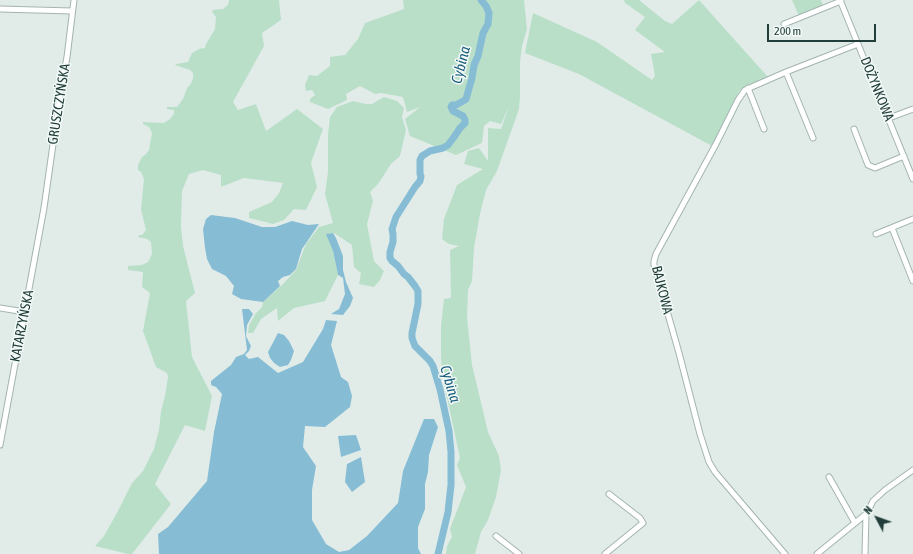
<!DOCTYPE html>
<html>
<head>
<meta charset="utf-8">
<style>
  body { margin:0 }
  #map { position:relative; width:913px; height:554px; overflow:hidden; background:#e1ece9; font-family:"Asap Condensed",sans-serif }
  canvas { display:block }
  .north { position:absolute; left:857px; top:498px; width:40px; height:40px; -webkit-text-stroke:3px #f2f9f6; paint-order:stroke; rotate:311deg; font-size:11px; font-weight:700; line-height:16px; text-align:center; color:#213e3a }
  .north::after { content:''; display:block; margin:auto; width:14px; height:18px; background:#213e3a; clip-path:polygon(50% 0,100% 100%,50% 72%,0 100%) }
  .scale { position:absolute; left:767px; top:24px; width:109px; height:18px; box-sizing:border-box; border:2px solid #213e3a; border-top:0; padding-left:5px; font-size:12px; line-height:14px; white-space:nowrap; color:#213e3a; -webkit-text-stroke:3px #f2f9f6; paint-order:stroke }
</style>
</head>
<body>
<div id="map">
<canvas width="913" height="554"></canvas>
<div class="north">N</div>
<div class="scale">200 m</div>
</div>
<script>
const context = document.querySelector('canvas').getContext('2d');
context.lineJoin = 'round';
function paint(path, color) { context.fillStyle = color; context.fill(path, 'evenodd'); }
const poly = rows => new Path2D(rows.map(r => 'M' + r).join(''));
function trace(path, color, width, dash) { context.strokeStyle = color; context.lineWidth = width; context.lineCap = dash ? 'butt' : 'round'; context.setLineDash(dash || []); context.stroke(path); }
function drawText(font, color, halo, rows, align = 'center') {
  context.font = font + ' "Asap Condensed",sans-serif'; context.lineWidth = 3; context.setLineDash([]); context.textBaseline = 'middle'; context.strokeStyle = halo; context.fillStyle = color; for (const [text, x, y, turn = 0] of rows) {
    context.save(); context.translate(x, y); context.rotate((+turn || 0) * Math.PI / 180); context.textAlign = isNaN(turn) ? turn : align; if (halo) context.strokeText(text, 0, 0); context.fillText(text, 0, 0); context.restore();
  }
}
paint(poly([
  [229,0,279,0,281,20,262,33,264,46,233,102,238,110,256,104,266,131,297,109,323,129,311,163,317,187,306,210,294,209,284,220,273,224,249,218,249,212,272,202,279,193,283,183,244,178,221,187,221,175,203,170,189,174,182,191,181,227,183,246,195,293,186,301,192,357,212,396,205,431,185,425,155,484,171,504,132,554,128,554,95,546,104,536,118,511,132,483,143,471,154,449,159,430,161,411,165,396,168,377,167,373,156,367,143,331,150,293,142,287,143,272,128,270,128,266,142,265,148,262,152,254,151,242,147,239,138,237,139,235,142,235,146,230,141,209,144,179,141,172,138,170,138,165,142,157,146,154,149,150,152,133,149,127,143,124,143,122,164,123,170,119,174,114,174,110,167,109,167,107,177,107,183,99,187,88,190,85,193,79,193,73,190,70,175,65,176,64,188,62,192,53,199,49,205,48,206,44,215,29,216,17,212,12,213,10,223,9,228,5],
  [403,0,524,0,527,29,522,46,520,62,520,97,519,109,497,171,486,190,480,214,474,248,472,281,468,290,467,317,472,365,488,432,499,456,501,470,496,497,488,520,481,532,475,554,446,554,447,546,452,537,450,529,466,487,457,465,460,458,442,374,441,354,441,326,444,299,451,298,450,250,459,246,449,244,442,239,444,219,457,185,483,169,464,164,468,151,479,148,488,161,488,128,501,129,509,106,501,124,490,121,484,126,482,143,456,155,410,136,405,119,420,107,407,112,403,97,381,93,375,94,360,86,346,94,347,100,328,109,310,102,310,99,315,95,312,90,306,91,305,85,309,75,317,76,330,66,330,57,345,55,358,39,365,23,404,9],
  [624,0,639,0,665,21,672,24,699,0,768,77,745,86,739,91,712,146,579,74,525,53,533,13,597,42,652,80,655,76,651,54,665,52,635,30,645,17,625,3],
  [792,0,821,0,823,6,799,16],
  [384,97,397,101,404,108,402,117,406,130,400,156,391,164,378,184,370,192,373,201,367,224,374,261,384,271,380,280,374,287,359,284,361,273,354,267,352,245,334,233,327,234,333,251,338,275,325,301,294,308,278,321,277,308,261,319,253,333,248,333,249,325,256,313,262,307,263,302,284,283,296,270,306,244,319,227,333,223,325,194,328,172,328,135,330,117,337,107,353,101,366,104,372,104]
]), '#b9dfc9');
paint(poly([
  [211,215,235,218,262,227,275,227,292,221,308,225,319,224,302,249,296,269,290,275,283,277,278,281,280,286,263,302,241,299,232,294,234,286,226,276,212,269,207,259,205,248,203,229,206,219],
  [333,233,336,238,343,256,343,270,346,282,353,298,350,306,343,315,331,314,339,309,345,294,343,278,338,275,333,251,326,234],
  [242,309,249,309,253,314,247,325,246,336,251,346,249,351,245,355,249,359,258,357,278,373,303,362,323,329,326,320,337,321,331,345,341,377,348,382,352,396,350,407,325,427,305,426,303,447,316,466,312,490,312,520,326,544,339,552,349,550,367,536,398,503,403,471,424,419,434,419,438,427,429,455,428,472,425,484,425,509,418,527,418,548,421,554,159,554,158,534,168,527,207,481,214,432,222,394,216,387,211,385,211,381,231,365,236,357,244,354,247,350],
  [278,333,284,335,289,341,294,351,291,360,288,365,280,367,274,363,270,358,268,352],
  [356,435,361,450,341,457,338,436],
  [361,457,365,482,352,492,345,482,347,464]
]), '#86bdd4');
trace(poly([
  [438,554,448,512,451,485,451,452,449,431,440,389,433,366,430,361,415,346,412,338,412,333,418,304,418,291,415,286,408,277,404,274,398,266,392,261,390,258,390,252,393,242,393,234,392,229,396,217,415,187,420,181,421,176,420,174,420,160,422,156,430,151,443,148,448,145,454,137,460,128,465,123,465,120,463,116,453,111,451,107,452,105,456,105,465,100,466,99,472,78,474,65,478,56,483,33,488,24,489,13,486,6,481,0]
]), '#86bdd4', 7);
const minor = poly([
  [840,0,913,179],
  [0,9,72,11],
  [784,24,841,1],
  [786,72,813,138],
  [748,88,764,129],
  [889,118,913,109],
  [854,129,868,165,875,168,904,156],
  [892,228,913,281],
  [876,234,913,219],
  [0,308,25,312],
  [0,445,44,208,60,95,67,57,74,0],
  [829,477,855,523],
  [496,536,519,554],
  [605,554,643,523,640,518,609,494],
  [785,554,715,472,709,462,700,434,679,353,654,265,654,261,656,254,716,144,738,100,745,90,754,86,786,72,858,44],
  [817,554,866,514],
  [865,554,866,514,870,507,873,501,885,490,913,470]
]);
trace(minor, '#a4b4b1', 7);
trace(minor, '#fff', 5);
drawText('14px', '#213e3a', '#f2f9f6', [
  ["DOŻYNKOWA",877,89,68],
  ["GRUSZCZYŃSKA",59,104,-81],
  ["BAJKOWA",662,290,76],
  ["KATARZYŃSKA",22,326,-79]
]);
drawText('italic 15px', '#185d7d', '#f2f9f6', [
  ["Cybina",461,65,-76],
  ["Cybina",450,384,73]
]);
</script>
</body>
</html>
